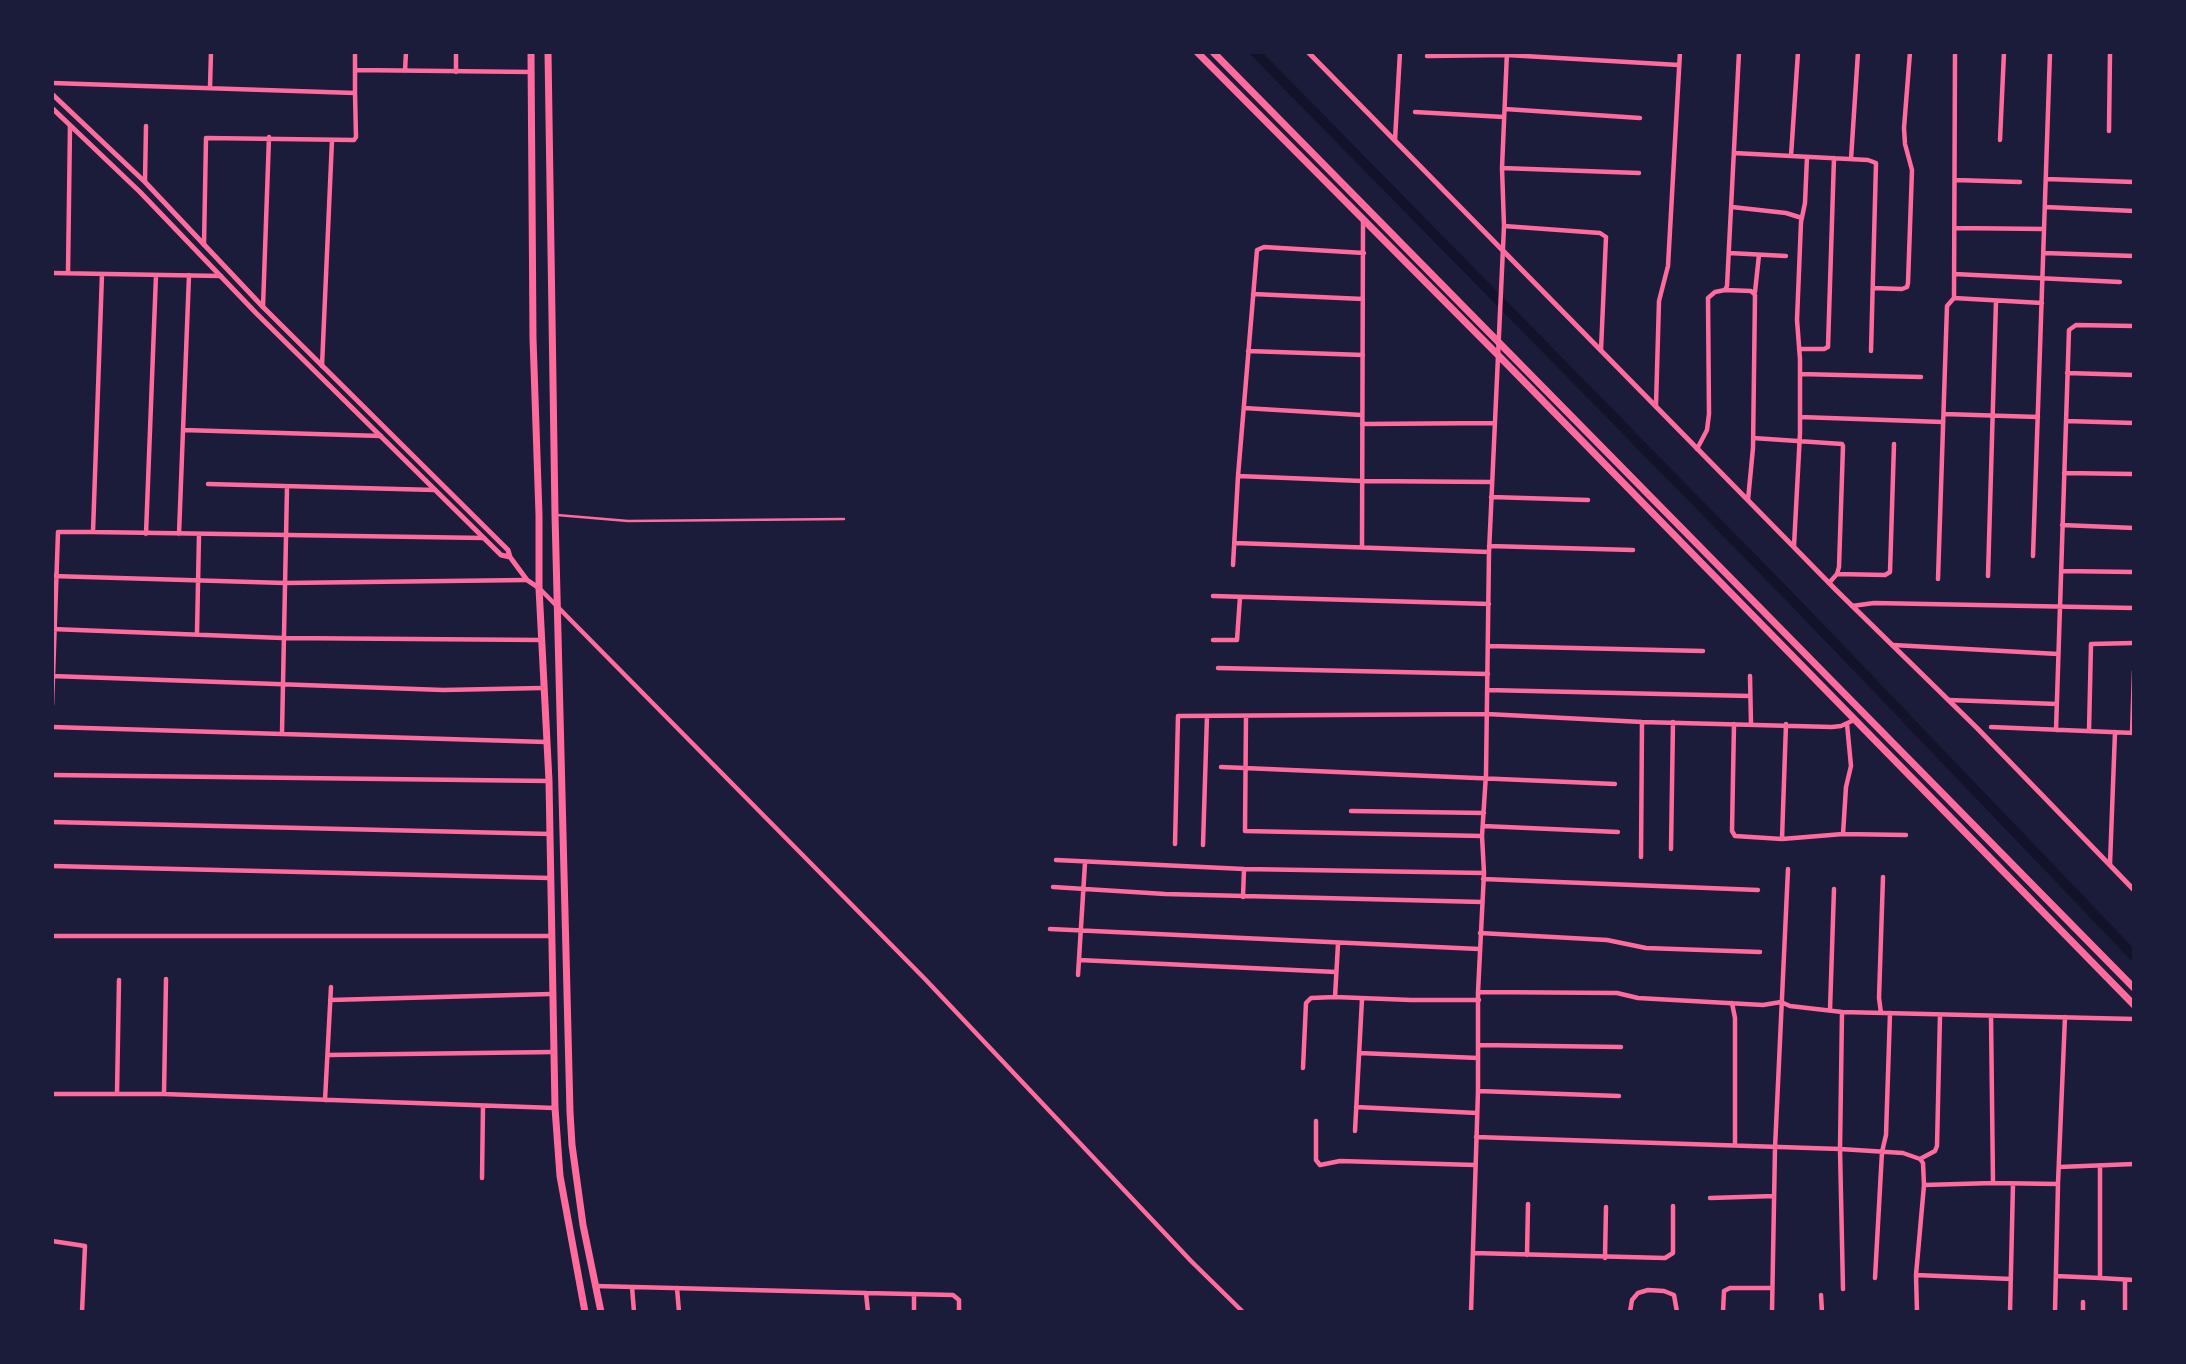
<!DOCTYPE html>
<html>
<head>
<meta charset="utf-8">
<style>
  body { margin:0 }
  #map { position:relative; width:2186px; height:1364px; overflow:hidden; background:#1b1b3a; font-family:"Golos Text",sans-serif }
  canvas { display:block }
  .frame { position:absolute; inset:0; border:54px solid #1b1b3a; pointer-events:none }
</style>
</head>
<body>
<div id="map">
<canvas width="2186" height="1364"></canvas>
<div class="frame"></div>
</div>
<script>
const context = document.querySelector('canvas').getContext('2d');
context.lineJoin = 'round';
const poly = rows => new Path2D(rows.map(r => 'M' + r).join(''));
function trace(path, color, width, dash) { context.strokeStyle = color; context.lineWidth = width; context.lineCap = dash ? 'butt' : 'round'; context.setLineDash(dash || []); context.stroke(path); }
trace(poly([
  [1255,52,1792,599,2134,956]
]), '#12122b', 10);
trace(poly([
  [557,515,628,521,844,519]
]), '#ff6b9d', 2.5);
trace(poly([
  [355,52,355,70,531,72],
  [1955,52,1954,298,2042,303],
  [1427,56,1507,55,1679,65],
  [405,71,406,52],
  [456,72,456,52],
  [52,83,355,93,355,70],
  [210,87,211,52],
  [1505,109,1640,118],
  [1415,112,1504,117],
  [2109,131,2110,52],
  [1395,140,1400,52],
  [2000,140,2004,52],
  [1734,153,1868,160,1876,163,1871,351],
  [1791,156,1798,52],
  [1851,159,1858,52],
  [1502,168,1639,173],
  [2046,179,2134,182],
  [1955,180,2020,182],
  [145,181,146,126],
  [1732,207,1786,213,1802,218],
  [2045,207,2134,211],
  [1504,226,1600,233,1606,237,1601,350],
  [1955,228,2044,229],
  [204,245,206,138,354,140,356,137,355,93],
  [1729,253,1786,256],
  [2044,253,2134,256],
  [52,273,221,276],
  [68,273,70,126],
  [1954,274,2120,282],
  [1873,288,1902,289,1907,287,1908,283,1912,170,1905,144,1904,128,1910,52],
  [1725,290,1751,291,1755,295,1753,448,1748,500],
  [1755,292,1759,255],
  [1253,294,1363,299],
  [263,307,269,137],
  [1799,349,1824,349,1828,347,1834,158],
  [1248,351,1363,355],
  [322,366,332,140],
  [2067,373,2134,375],
  [1800,374,1921,377],
  [1656,405,1659,301,1668,266,1680,52],
  [1244,408,1361,415],
  [1944,414,2038,417],
  [1800,417,1943,422],
  [2066,421,2134,423],
  [1362,424,1494,423],
  [183,430,381,436],
  [1753,438,1842,444,1843,446,1839,567,1837,574,1829,583],
  [1697,449,1707,430,1709,414,1708,298,1715,292,1725,290,1727,286,1739,52],
  [2064,473,2134,474],
  [1238,476,1257,250,1264,247,1364,253],
  [208,484,435,490],
  [1491,497,1588,500],
  [2062,525,2134,528],
  [93,532,484,538],
  [146,534,156,275],
  [179,534,189,275],
  [1235,543,1489,552],
  [1489,546,1633,550],
  [1794,546,1800,433,1800,359,1797,320,1801,222,1805,203,1807,157],
  [1362,547,1363,222],
  [2033,556,2050,52],
  [1233,565,1238,476,1362,481,1491,482],
  [2061,571,2134,572],
  [1837,574,1885,575,1890,572,1894,444],
  [52,576,285,583,526,580],
  [1988,576,1996,301],
  [1938,579,1947,306,1954,298],
  [540,589,925,979,1191,1261,1243,1312],
  [1213,596,1489,604],
  [1852,606,1874,603,2134,608],
  [52,629,282,638,542,640],
  [197,633,199,535],
  [1213,640,1237,640,1240,597],
  [1893,645,2058,654],
  [1489,646,1703,651],
  [1218,668,1488,674],
  [52,676,443,690,542,688],
  [1750,676,1751,724],
  [1487,690,1750,696],
  [1949,700,2057,704],
  [52,705,58,532,93,532,102,274],
  [1246,716,1245,831,1482,836],
  [1734,724,1732,831,1735,836,1782,839,1843,834,1906,835],
  [52,727,546,742],
  [1991,727,2134,733],
  [2056,730,2069,330,2076,325,2134,326],
  [2089,731,2091,644,2134,643],
  [282,733,287,488],
  [2132,733,2134,671],
  [1221,767,1615,784],
  [52,775,549,781],
  [1351,811,1484,813],
  [52,822,550,834],
  [1483,826,1618,832],
  [1843,834,1846,787,1851,766,1847,724],
  [1782,839,1786,724],
  [1175,844,1178,716,1487,714,1642,722,1832,727,1841,726,1854,720],
  [1203,845,1207,716],
  [1671,849,1673,722],
  [1641,857,1642,722],
  [1056,860,1244,869,1484,873],
  [2110,864,2115,732],
  [52,866,550,878],
  [1483,879,1758,890],
  [1053,887,1165,894,1482,902],
  [1243,897,1244,869],
  [1050,929,1479,949],
  [1480,933,1607,940,1646,948,1760,952],
  [52,936,550,936],
  [1338,944,1335,997,1411,1000,1479,1000],
  [1079,960,1336,972],
  [1078,975,1085,863],
  [1478,992,1617,993,1638,998,1763,1005,1781,1002,1790,1006,1842,1012,1840,1149,1843,1289],
  [330,1000,551,994],
  [1732,1003,1735,1018,1735,1145],
  [1830,1010,1834,889],
  [1842,1012,2134,1019],
  [1881,1013,1879,998,1883,877],
  [1991,1016,1993,1183],
  [1479,1045,1621,1047],
  [1359,1053,1478,1058],
  [328,1055,553,1052],
  [1303,1068,1306,1003,1311,998,1335,997],
  [1478,1091,1619,1096],
  [117,1093,119,980],
  [52,1094,164,1094,555,1108],
  [164,1094,166,979],
  [325,1100,331,987],
  [1356,1107,1477,1113],
  [1316,1121,1316,1160,1320,1165,1340,1161,1475,1165],
  [1355,1131,1362,999],
  [1476,1137,1840,1149,1903,1153,1920,1159,1935,1151,1937,1146,1940,1015],
  [1920,1159,1923,1163,1924,1185],
  [2100,1166,2100,1278,2134,1280],
  [2059,1167,2134,1164],
  [482,1178,483,1106],
  [2058,1183,2065,1017],
  [1710,1198,1774,1196],
  [52,1241,85,1246,82,1312],
  [1473,1253,1665,1258,1673,1253,1673,1206],
  [1527,1255,1528,1204],
  [1605,1258,1606,1207],
  [1916,1275,2011,1279],
  [2056,1276,2100,1278],
  [1875,1278,1882,1152,1886,1135,1890,1013],
  [595,1286,866,1293,868,1312],
  [632,1287,634,1312],
  [677,1288,679,1312],
  [866,1293,953,1295,959,1300,959,1312],
  [1821,1295,1822,1312],
  [914,1312,914,1294],
  [1471,1312,1478,1091,1478,992,1484,873,1482,836,1486,774,1489,552,1504,226,1502,168,1507,52],
  [1630,1312,1632,1300,1638,1293,1648,1290,1664,1291,1674,1295,1677,1312],
  [1723,1312,1724,1291,1730,1288,1772,1288],
  [1772,1312,1775,1148,1788,869],
  [1917,1312,1916,1275,1924,1185,1993,1183,2058,1184,2055,1312],
  [2010,1312,2013,1184],
  [2083,1312,2083,1302],
  [2125,1312,2125,1280]
]), '#ff6b9d', 4.5);
trace(poly([
  [1308,52,1836,590,1977,728,2134,890],
  [52,94,145,182,263,307,508,550,510,557,527,580,539,588],
  [52,108,140,192,256,313,501,555,510,557]
]), '#ff6b9d', 5);
trace(poly([
  [531,52,533,338,539,515,539,588,549,781,555,1108,560,1176,585,1312],
  [548,52,555,515,570,1112,572,1145,583,1225,601,1312]
]), '#ff6b9d', 7);
trace(poly([
  [1197,52,1498,355,2134,1005],
  [1213,52,2134,988]
]), '#ff6b9d', 7);
</script>
</body>
</html>
